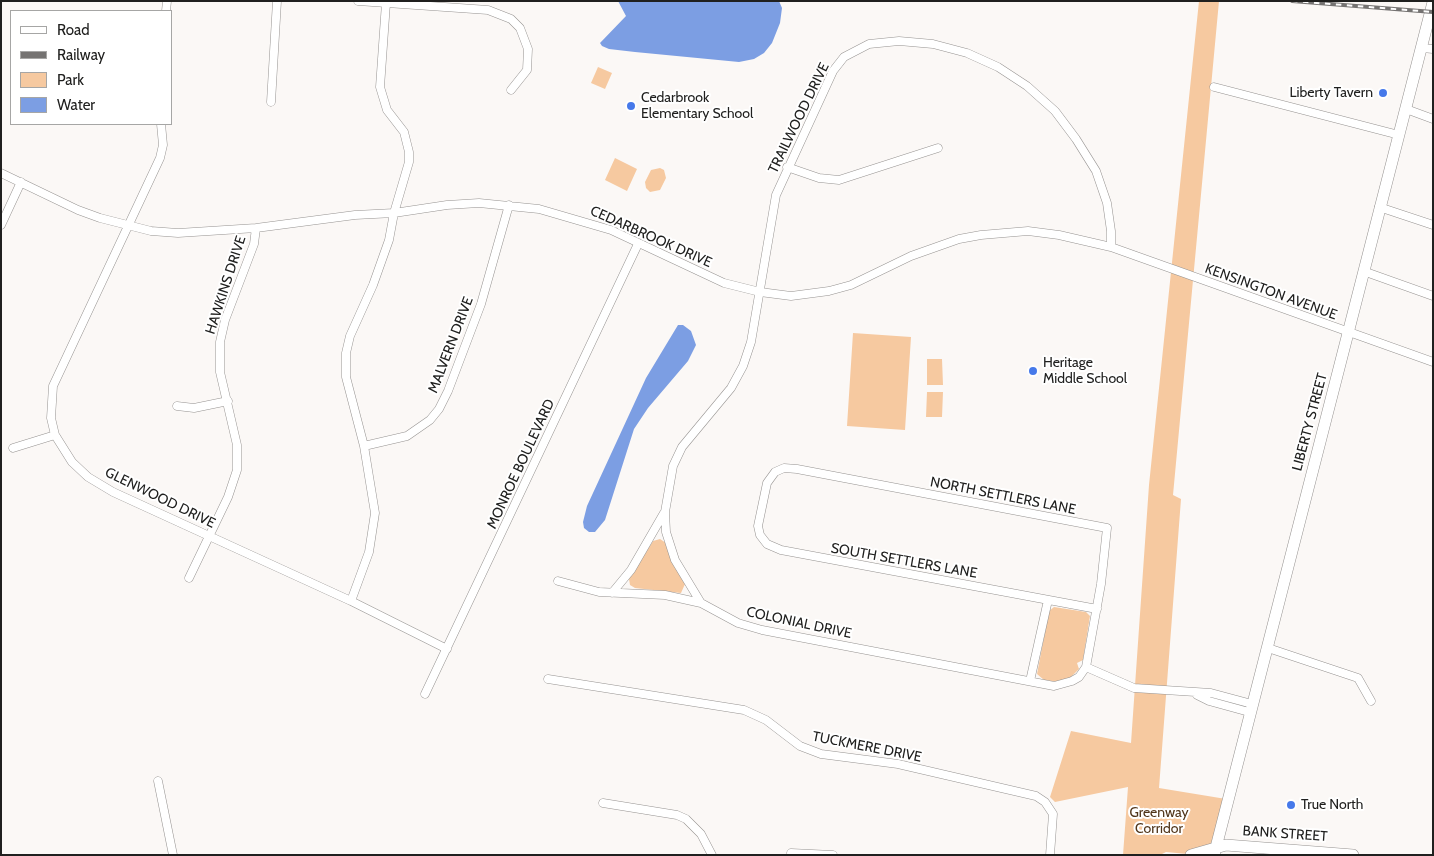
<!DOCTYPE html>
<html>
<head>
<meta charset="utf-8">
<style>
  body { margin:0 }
  #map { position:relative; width:1434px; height:856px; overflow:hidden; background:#fbf8f6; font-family:Cabin,sans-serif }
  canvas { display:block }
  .frame { position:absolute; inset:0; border:2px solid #20201f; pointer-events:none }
  .legend { position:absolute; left:10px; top:10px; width:162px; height:115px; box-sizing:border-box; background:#fff; border:1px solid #a6a6a5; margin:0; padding:6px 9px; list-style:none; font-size:15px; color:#20201f }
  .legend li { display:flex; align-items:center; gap:10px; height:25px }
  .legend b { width:25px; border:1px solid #a6a6a5 }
</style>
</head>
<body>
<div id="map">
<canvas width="1434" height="856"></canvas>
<div class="frame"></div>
<ul class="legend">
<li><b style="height:6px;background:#fff"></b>Road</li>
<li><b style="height:6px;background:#757372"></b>Railway</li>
<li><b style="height:14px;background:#f6c9a0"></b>Park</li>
<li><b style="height:14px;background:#7c9ee3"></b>Water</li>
</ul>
</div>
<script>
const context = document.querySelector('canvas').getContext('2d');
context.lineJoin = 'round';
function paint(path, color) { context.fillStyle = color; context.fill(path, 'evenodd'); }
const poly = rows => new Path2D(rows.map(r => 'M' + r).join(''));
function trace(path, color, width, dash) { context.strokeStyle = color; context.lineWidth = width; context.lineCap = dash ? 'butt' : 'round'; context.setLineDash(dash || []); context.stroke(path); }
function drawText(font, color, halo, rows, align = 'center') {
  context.font = font + ' Cabin,sans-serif'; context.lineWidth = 4; context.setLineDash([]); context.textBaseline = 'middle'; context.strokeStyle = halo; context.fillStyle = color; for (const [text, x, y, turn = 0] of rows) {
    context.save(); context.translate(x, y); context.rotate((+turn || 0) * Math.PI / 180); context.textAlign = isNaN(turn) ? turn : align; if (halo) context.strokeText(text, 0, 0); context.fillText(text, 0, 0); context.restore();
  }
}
paint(poly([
  [1199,1,1219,1,1173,495,1181,499,1159,788,1226,799,1213,846,1198,855,1166,852,1160,855,1123,855,1128,787,1055,802,1050,797,1071,731,1131,743,1149,485],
  [598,67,612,73,605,89,591,83],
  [615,158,637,169,627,191,605,180],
  [660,168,664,170,666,178,660,190,650,192,646,188,645,182,651,170],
  [853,333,911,337,905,430,847,426],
  [927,359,942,359,943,385,927,385],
  [927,392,943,392,942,417,926,417],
  [660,539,666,543,673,564,685,584,681,593,635,588,630,585,629,579,653,541],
  [1054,607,1086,612,1090,616,1083,660,1077,663,1079,669,1071,677,1060,682,1044,680,1037,674,1049,611]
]), '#f6c9a0');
paint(poly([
  [618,1,779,1,782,8,780,23,772,43,764,53,754,59,739,62,635,52,609,49,602,46,600,43,626,16],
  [678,325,683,325,691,331,696,345,688,361,648,408,634,429,605,520,595,532,589,532,584,528,583,522,587,506,646,378]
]), '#7c9ee3');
const street = poly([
  [358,1,488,10,511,19,520,28,528,49,527,70,511,90],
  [166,11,167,1],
  [1422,48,1433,49],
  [1214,87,1399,135],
  [271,102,277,1],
  [1406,109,1433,119],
  [161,124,163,145,160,158,53,386,51,418,55,435,72,462,88,477,113,492,351,601,447,649],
  [787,167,819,178,839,180,938,148],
  [1,173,78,210,100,218,151,231,178,233,256,228,355,215,394,213,447,205,479,203,539,209,611,230,724,283,760,292,791,296,829,291,851,285,911,256,959,239,981,235,1028,231,1059,235,1111,247],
  [1379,207,1433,225],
  [1,225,21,182],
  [1363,271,1433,296],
  [177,406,194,408,228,401],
  [364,446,407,436,430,420,439,409,448,391,481,304,509,205],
  [13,448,55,435],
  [189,578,228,497,237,470,237,445,220,372,220,342,225,320,254,244,256,228],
  [558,581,599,592,665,595,701,603],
  [612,593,631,570,664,513],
  [351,601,369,552,375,513,364,446,346,377,346,353,350,336,373,285,389,240,394,213,409,162,409,152,404,132,387,110,380,87,386,3],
  [1097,609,781,550,767,544,760,535,758,526,767,483,775,472,784,468,797,469,1107,528,1101,584,1086,667,1079,677,1072,681,1054,686,762,630,738,623,701,603,675,560,666,532,665,512,673,466,682,447,731,388,743,366,751,342,776,195,833,71,844,57,869,44,899,41,933,44,967,53,998,67,1027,86,1055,111,1076,139,1096,171,1107,203,1111,231,1111,247,1433,362],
  [1268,648,1358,678,1371,701],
  [1086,667,1134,688,1211,693,1252,704],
  [548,679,744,710,766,720,800,746,821,754,898,764,1036,796,1045,802,1053,814,1050,855],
  [1030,681,1048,600],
  [425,694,638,244],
  [1197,695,1209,701,1249,712],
  [158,781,173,855],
  [603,803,677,815,686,819,701,834,712,855],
  [791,853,833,855]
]);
const secondary = poly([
  [1191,855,1226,845,1353,855],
  [1214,855,1433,2]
]);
trace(street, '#969391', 9);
trace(secondary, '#969391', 12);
trace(street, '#fff', 8);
trace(secondary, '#fff', 11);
const rail = poly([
  [1292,1,1433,12]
]);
trace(rail, '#757372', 4);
trace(rail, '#fff', 2, [5.5]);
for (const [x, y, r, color] of [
  [1383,93,5,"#4679ea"],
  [631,106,5,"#4679ea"],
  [1033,371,5,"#4679ea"],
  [1291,805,5,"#4679ea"]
]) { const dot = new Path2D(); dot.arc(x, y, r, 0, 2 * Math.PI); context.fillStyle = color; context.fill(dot); trace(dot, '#fff', 2); }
drawText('14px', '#20201f', '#fff', [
  ["Liberty Tavern",1373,93,"right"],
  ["Cedarbrook",641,98],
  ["Elementary School",641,114],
  ["Heritage",1043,363],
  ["Middle School",1043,379],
  ["True North",1301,805]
], 'left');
drawText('14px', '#20201f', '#fff', [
  ["TRAILWOOD DRIVE",799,118,-64],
  ["CEDARBROOK DRIVE",651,237,24],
  ["HAWKINS DRIVE",226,285,-72],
  ["KENSINGTON AVENUE",1271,292,20],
  ["MALVERN DRIVE",451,345,-69],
  ["LIBERTY STREET",1310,422,-75],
  ["MONROE BOULEVARD",521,464,-65],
  ["NORTH SETTLERS LANE",1003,496,11],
  ["GLENWOOD DRIVE",160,498,26],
  ["SOUTH SETTLERS LANE",904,561,10],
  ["COLONIAL DRIVE",799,623,12],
  ["TUCKMERE DRIVE",867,747,11],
  ["BANK STREET",1285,834,4]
]);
drawText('14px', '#50351a', '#fff', [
  ["Greenway",1159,813],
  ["Corridor",1159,829]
]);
</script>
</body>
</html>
